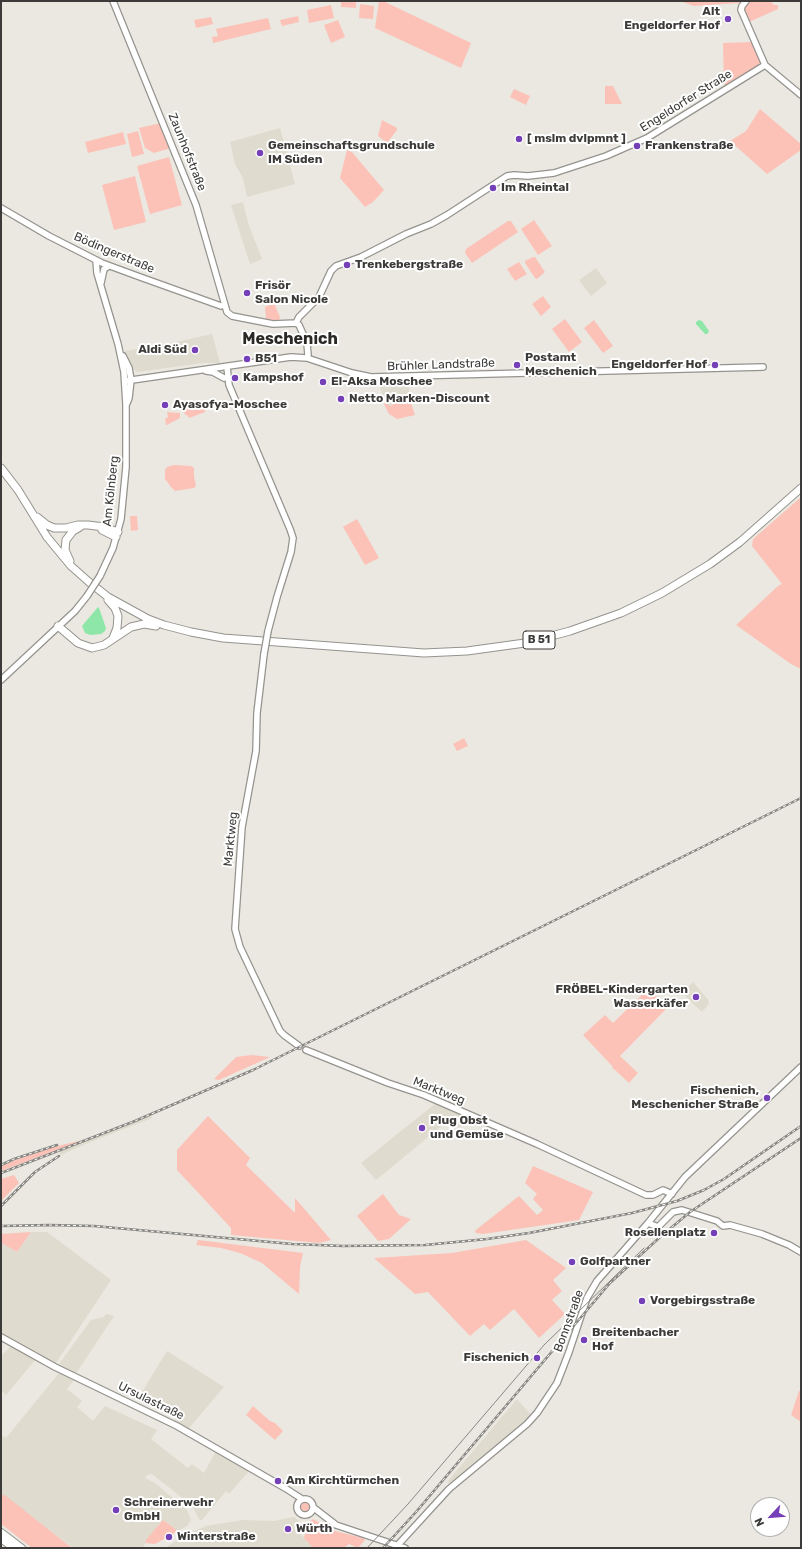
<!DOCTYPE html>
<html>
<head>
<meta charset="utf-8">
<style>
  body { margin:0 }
  #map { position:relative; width:802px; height:1549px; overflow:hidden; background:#eae8e1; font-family:Rubik,sans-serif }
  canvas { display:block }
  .frame { position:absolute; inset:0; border:2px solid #3c3b39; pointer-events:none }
  .north { position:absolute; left:750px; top:1497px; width:40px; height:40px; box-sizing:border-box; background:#fff; border:1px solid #b1b1b0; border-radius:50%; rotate:244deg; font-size:11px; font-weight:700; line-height:16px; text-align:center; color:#3c3b39 }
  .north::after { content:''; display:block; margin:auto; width:14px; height:18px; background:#7540b7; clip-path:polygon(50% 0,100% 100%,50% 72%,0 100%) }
</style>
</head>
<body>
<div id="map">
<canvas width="802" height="1549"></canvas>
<div class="frame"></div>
<div class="north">N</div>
</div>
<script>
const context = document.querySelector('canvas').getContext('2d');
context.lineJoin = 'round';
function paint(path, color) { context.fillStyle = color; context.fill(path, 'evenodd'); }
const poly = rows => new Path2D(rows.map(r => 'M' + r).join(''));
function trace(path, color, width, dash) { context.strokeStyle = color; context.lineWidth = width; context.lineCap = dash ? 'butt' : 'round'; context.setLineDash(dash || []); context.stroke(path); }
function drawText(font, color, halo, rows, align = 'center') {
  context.font = font + ' Rubik,sans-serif'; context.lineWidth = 4; context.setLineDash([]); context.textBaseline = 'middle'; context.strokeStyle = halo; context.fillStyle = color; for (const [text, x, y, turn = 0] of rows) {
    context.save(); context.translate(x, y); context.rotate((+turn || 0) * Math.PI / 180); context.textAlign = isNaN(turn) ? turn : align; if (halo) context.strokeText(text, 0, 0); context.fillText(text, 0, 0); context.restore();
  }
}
paint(poly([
  [280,128,295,184,247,197,243,178,235,164,230,142],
  [243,202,249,226,262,259,250,264,231,205],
  [596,268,607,283,591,296,579,280],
  [212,334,220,363,203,363,137,372,131,366,125,354,125,351,181,341],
  [409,380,409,397,389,406,385,402,379,385,380,381],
  [693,982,709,1001,708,1005,702,1012,682,993],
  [436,1103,470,1118,458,1128,450,1119,376,1180,361,1163],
  [150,1114,152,1118,83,1145,61,1155,59,1150],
  [31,1232,47,1232,111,1280,56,1363,52,1364,1,1335,1,1244,2,1242,17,1252],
  [106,1314,114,1316,75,1375,60,1367,59,1364,91,1320,104,1317],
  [11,1346,36,1359,6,1395,1,1390,1,1356],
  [167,1351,224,1387,189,1428,174,1421,180,1410,142,1392],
  [59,1373,74,1380,67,1389,82,1401,77,1407,93,1421,105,1406,157,1430,151,1439,188,1468,192,1464,204,1473,216,1451,250,1470,229,1494,226,1491,202,1520,200,1520,193,1508,185,1500,152,1474,147,1475,145,1478,155,1483,187,1510,191,1520,187,1526,178,1531,163,1520,146,1541,146,1543,142,1548,73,1548,1,1494,1,1435,6,1438],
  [517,1399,531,1415,510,1436,464,1472,451,1484,447,1482],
  [294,1517,299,1521,299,1532,313,1548,165,1548,183,1536,206,1526,243,1520,274,1521]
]), '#dfdbce');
paint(poly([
  [341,1,356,1,356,8,341,7],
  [379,1,383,1,471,43,461,68,375,28],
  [680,1,741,1,739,3,694,6],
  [749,1,770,1,774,5,778,5,778,9,749,22,744,8],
  [360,4,374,6,373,19,359,18],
  [331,5,334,18,309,23,307,10],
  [298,16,299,22,282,26,280,20],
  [211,17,213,24,196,28,194,20],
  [268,18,271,29,213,43,212,37,218,36,216,29],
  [338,20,345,37,331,43,324,25],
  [752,42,760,62,759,65,724,86,723,43],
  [605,86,613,86,622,104,605,104],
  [514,89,530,96,526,105,510,97],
  [760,109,801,144,801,150,767,174,730,141,746,131],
  [382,120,397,128,397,130,387,143,378,136],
  [161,123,171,148,154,153,145,148,139,128],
  [138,131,144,154,132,157,127,134],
  [123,132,126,144,88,153,85,142],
  [347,150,352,152,384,190,373,202,365,207,340,178],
  [169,157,182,205,150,214,137,166],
  [135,176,146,222,114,230,102,185],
  [534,220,552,246,538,255,521,229],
  [508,221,511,221,518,232,472,263,465,253,466,249],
  [533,257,535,257,545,272,537,279,535,278,525,263,525,261],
  [519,262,527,274,515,281,507,269],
  [543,296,551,307,541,316,532,304],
  [274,303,280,317,279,321,266,319,265,307],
  [565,319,582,342,569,352,552,329],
  [594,320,613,346,603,353,584,328],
  [409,397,415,415,397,419,389,414,384,404,385,402,390,406],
  [198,405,200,407,205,409,205,412,189,418,187,415,185,415,184,411,188,406],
  [167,412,180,413,180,418,167,425,166,425,165,419,168,417],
  [174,465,191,466,194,468,194,476,196,486,194,488,175,491,171,487,165,479,165,470,167,467],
  [801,497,801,669,791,664,736,625,778,586,782,584,752,546,753,539],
  [130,516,137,516,138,530,131,531],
  [357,519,379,558,365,565,343,527],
  [464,738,468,746,457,751,453,744],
  [649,988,667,1008,620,1056,638,1073,629,1083,614,1069,612,1069,613,1067,583,1035,605,1015,613,1023],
  [251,1055,270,1057,219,1080,214,1079,236,1057],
  [208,1116,250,1158,246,1165,295,1213,295,1198,331,1240,319,1243,231,1235,231,1228,177,1170,177,1150],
  [79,1141,81,1141,1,1171,1,1166,13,1161,45,1149],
  [533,1166,593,1192,579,1220,483,1234,476,1233,475,1231,477,1229,519,1196,537,1215,543,1210,533,1199,537,1194,525,1183],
  [14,1175,19,1183,1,1201,1,1179],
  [383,1194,399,1215,411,1219,389,1239,378,1241,357,1216],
  [31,1232,17,1252,2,1243,1,1244,1,1234],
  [198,1240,303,1253,300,1267,299,1294,262,1263,240,1253,221,1248,196,1245],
  [526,1240,566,1268,553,1280,562,1291,552,1300,565,1314,539,1338,514,1309,490,1330,484,1324,470,1336,428,1292,415,1294,374,1258,452,1253],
  [799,1391,801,1391,801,1422,791,1415],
  [253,1406,270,1421,275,1423,283,1431,275,1440,246,1415],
  [1,1494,6,1496,72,1548,32,1548,1,1524],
  '300 1508a6 6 0 1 1 12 0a6 6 0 1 1-12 0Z',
  [313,1519,335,1531,363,1538,365,1540,358,1548,349,1544,344,1548,313,1548,304,1538,308,1523],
  [163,1520,178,1531,155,1544,146,1543,145,1541]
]), '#fcc2b7');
paint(poly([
  [699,320,702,321,709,331,707,334,705,334,696,324,696,322],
  [98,607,99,608,106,628,105,631,101,634,90,635,85,633,82,626]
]), '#8ee7a8');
const secondary = poly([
  [113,1,196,205,227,312,232,316,273,324,296,323,299,325,307,343,308,355,307,358],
  [746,1,742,6,741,10,765,65,801,95],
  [1,208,49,236,102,263,140,277,221,306,224,305],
  [96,260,97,273,118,344,124,372,126,404,126,467,121,519,113,548,100,576],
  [101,283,104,269,109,266],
  [296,323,299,317,319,297,331,271,336,266,361,257,406,234,431,224,447,215,507,176,514,175,528,176,554,173,606,156,647,138,765,65],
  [123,356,129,368,131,380,129,398,127,403],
  [227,367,229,385,290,529,293,538,291,552,277,597,268,631],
  [206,371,213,372,224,378],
  [125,381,291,357,307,358,352,373,371,377,763,367],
  [264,654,257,713,256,751,242,827,235,929,240,947,280,1031,284,1035,299,1046],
  [1,680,75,611,87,596],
  [306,1050,388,1083,424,1095,537,1144,646,1195,653,1195,663,1190,672,1194],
  [648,1223,658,1227,673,1212,682,1210,717,1221,723,1226,730,1225,762,1234,789,1245,801,1252],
  [1,1337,55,1367,177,1426,285,1488,302,1499],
  '297 1507a8 8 0 1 1 16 0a8 8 0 1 1-16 0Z',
  [314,1508,336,1525,405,1548],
  [395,1548,449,1489,527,1424,537,1413,557,1383,569,1352,587,1298,597,1281,648,1223,685,1177,801,1067]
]);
const primary = poly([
  [1,1532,22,1548],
  [1,1539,13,1548]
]);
const highway = poly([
  [1,468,18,490,47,537,71,566,89,582,108,597,148,619,164,625,191,632,223,638,424,653,467,651,525,643,570,631,621,613,662,593,710,564,740,542,801,488],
  [37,517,47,525,54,528,66,528,78,525,88,525,104,527,118,532],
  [102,530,116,537],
  [70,561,65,550,66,540,73,531,80,527],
  [108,600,115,608,118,616,117,628,113,638],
  [58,626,78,643,92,648,104,645,131,627,144,624,156,626]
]);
trace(secondary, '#95938e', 8);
trace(primary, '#95938e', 8);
trace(highway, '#95938e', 9);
trace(secondary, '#fff', 5.5);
trace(primary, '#fff', 6);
trace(highway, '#fff', 7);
trace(poly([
  [367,1548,408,1504,544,1345,644,1248]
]), '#878681', 1);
const rail = poly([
  [1,1165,14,1159,57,1145],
  [1,1173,135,1121,253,1070,801,798],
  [1,1206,35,1172,59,1156],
  [1,1226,49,1225,94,1226,292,1244,343,1246,425,1245,487,1239,529,1233,632,1213,677,1201,704,1190,724,1179,801,1126],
  [383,1548,416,1512,610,1283,659,1238,690,1212,801,1138]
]);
trace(rail, '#878681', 2.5);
trace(rail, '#fff', 1, [3]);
const secondaryBridge = poly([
  [87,596,100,576],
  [264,654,268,631]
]);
trace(secondaryBridge, '#95938e', 8, []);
trace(secondaryBridge, '#fff', 5.5);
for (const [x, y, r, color] of [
  [728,19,4,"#7540b7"],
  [519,139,4,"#7540b7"],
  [637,146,4,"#7540b7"],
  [260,153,4,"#7540b7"],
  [493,188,4,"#7540b7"],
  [347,265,4,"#7540b7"],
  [247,293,4,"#7540b7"],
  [195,350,4,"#7540b7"],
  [247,359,4,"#7540b7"],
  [517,365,4,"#7540b7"],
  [715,365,4,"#7540b7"],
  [235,378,4,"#7540b7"],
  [323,382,4,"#7540b7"],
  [341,399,4,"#7540b7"],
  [165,405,4,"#7540b7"],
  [696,997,4,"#7540b7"],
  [767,1098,4,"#7540b7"],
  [422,1128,4,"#7540b7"],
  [714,1233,4,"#7540b7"],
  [572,1262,4,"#7540b7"],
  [642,1301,4,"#7540b7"],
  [584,1340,4,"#7540b7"],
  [537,1358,4,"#7540b7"],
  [278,1481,4,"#7540b7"],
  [116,1510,4,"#7540b7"],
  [288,1529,4,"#7540b7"],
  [169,1537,4,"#7540b7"]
]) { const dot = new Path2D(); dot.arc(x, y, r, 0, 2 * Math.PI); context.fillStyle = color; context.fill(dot); trace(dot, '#fff', 1.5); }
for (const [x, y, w] of [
  [539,640,32]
]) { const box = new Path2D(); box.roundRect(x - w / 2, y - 9, w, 18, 3); context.fillStyle = '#fff'; context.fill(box); trace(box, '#3c3b39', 1); }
drawText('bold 11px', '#3c3b39', null, [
  ["B 51",539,640]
]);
drawText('bold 12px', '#3c3b39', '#fff', [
  ["Alt",720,12,"right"],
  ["Engeldorfer Hof",720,26,"right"],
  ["[ mslm dvlpmnt ]",527,139],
  ["Gemeinschaftsgrundschule",268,146],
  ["IM Süden",268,160],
  ["Frankenstraße",645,146],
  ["Im Rheintal",501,188],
  ["Trenkebergstraße",355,265],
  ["Frisör",255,286],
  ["Salon Nicole",255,300],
  ["Aldi Süd",187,350,"right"],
  ["Postamt",525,358],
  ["Meschenich",525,372],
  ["B51",255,359],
  ["Engeldorfer Hof",707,365,"right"],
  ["Kampshof",243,378],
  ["El-Aksa Moschee",331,382],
  ["Netto Marken-Discount",349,399],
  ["Ayasofya-Moschee",173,405],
  ["FRÖBEL-Kindergarten",688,990,"right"],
  ["Wasserkäfer",688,1004,"right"],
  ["Fischenich,",759,1091,"right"],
  ["Meschenicher Straße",759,1105,"right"],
  ["Plug Obst",430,1121],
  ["und Gemüse",430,1135],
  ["Rosellenplatz",706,1233,"right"],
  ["Golfpartner",580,1262],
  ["Vorgebirgsstraße",650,1301],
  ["Breitenbacher",592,1333],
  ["Hof",592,1347],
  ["Fischenich",529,1358,"right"],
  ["Am Kirchtürmchen",286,1481],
  ["Schreinerwehr",124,1503],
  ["GmbH",124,1517],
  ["Würth",296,1529],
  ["Winterstraße",177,1537]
], 'left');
drawText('12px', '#3c3b39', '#fff', [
  ["Engeldorfer Straße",686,101,-32],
  ["Zaunhofstraße",187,152,68],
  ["Bödingerstraße",114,253,23],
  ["Brühler Landstraße",441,365,-2],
  ["Am Kölnberg",111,491,-84],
  ["Marktweg",231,839,-84],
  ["Marktweg",439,1091,22],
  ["Bonnstraße",569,1321,-70],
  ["Ursulastraße",151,1401,26]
]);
drawText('bold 16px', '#2b2925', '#fff', [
  ["Meschenich",290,339]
]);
</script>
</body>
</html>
